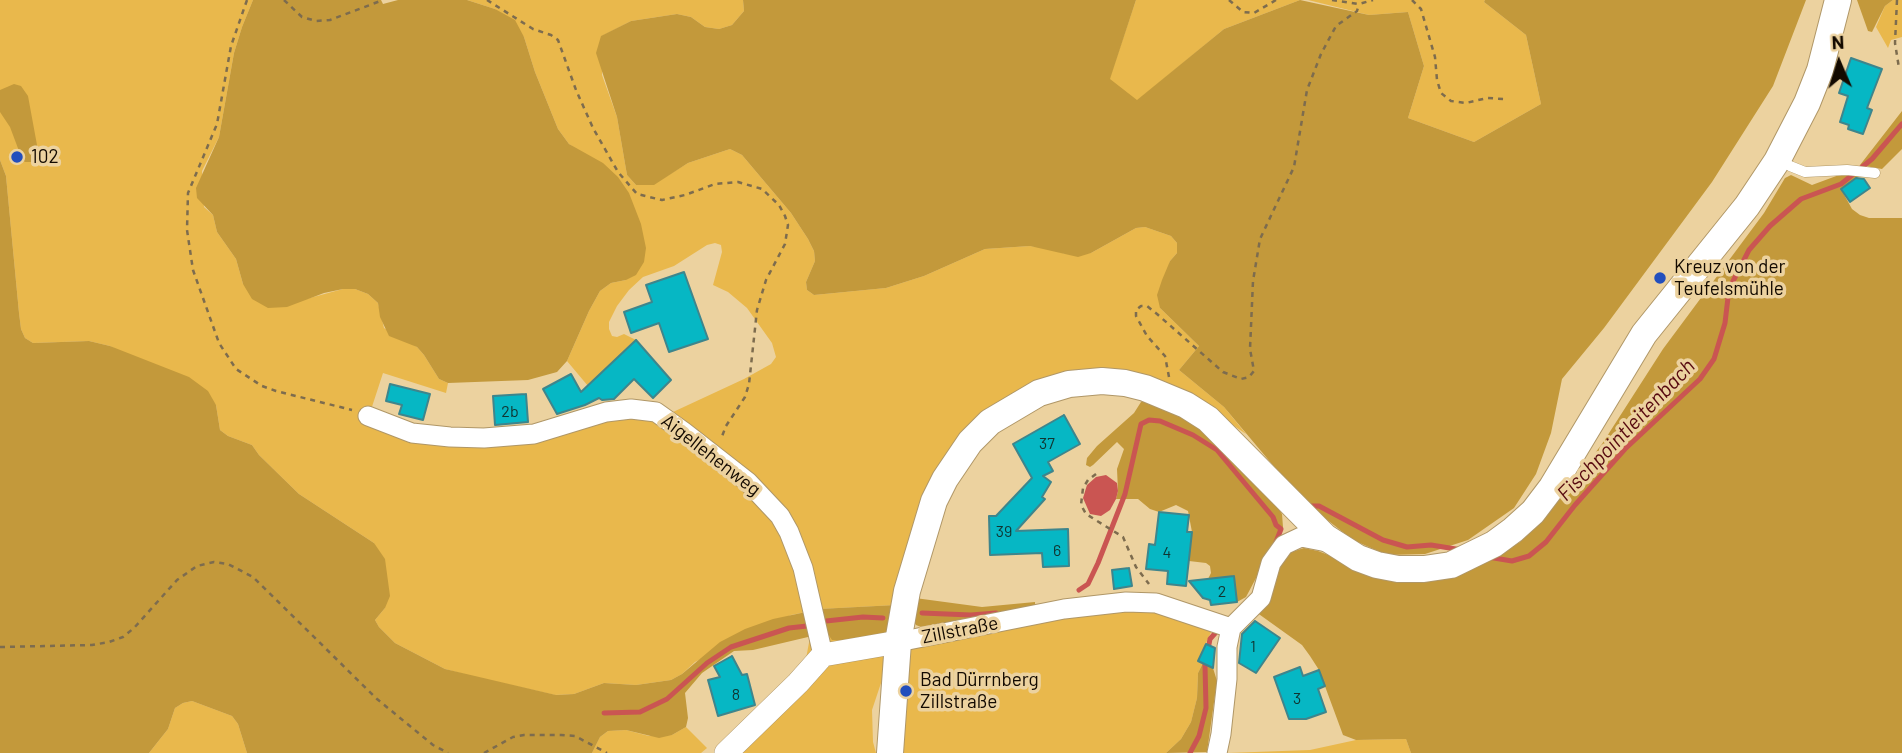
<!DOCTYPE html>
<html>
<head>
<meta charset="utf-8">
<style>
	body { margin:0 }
	#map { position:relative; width:1902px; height:753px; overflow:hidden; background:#ecd29f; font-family:Barlow,sans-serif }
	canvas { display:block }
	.north { position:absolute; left:1804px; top:28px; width:70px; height:70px; -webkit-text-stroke:5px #ecd29f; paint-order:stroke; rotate:357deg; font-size:19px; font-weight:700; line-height:28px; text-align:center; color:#130a00 }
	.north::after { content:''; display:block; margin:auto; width:24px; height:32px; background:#130a00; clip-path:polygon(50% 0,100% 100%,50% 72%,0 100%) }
</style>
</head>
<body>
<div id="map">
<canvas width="1902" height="753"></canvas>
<div class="north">N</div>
</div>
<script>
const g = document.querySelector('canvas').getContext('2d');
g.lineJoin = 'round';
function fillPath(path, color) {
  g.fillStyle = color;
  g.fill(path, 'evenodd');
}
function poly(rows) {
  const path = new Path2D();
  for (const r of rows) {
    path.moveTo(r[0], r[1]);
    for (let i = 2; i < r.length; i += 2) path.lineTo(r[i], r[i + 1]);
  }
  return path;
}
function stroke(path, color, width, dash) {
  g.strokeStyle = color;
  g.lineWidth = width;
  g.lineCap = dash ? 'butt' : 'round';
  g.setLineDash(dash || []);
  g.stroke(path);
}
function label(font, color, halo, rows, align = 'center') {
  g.font = font + ' Barlow,sans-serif';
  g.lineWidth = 7;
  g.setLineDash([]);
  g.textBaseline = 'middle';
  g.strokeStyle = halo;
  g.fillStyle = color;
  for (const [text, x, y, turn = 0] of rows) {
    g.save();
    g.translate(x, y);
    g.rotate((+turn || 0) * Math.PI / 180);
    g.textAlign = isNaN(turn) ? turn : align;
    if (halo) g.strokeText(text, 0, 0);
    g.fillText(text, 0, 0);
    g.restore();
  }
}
fillPath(poly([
	[0,0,253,0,242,27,234,53,219,137,202,171,204,207,213,215,217,232,236,259,243,284,306,299,343,289,355,289,368,294,378,303,384,328,417,347,424,355,439,379,448,383,446,393,383,373,368,419,407,435,585,425,647,415,759,500,788,542,806,612,791,615,695,662,682,674,671,680,636,685,604,683,574,694,555,695,471,676,445,669,395,643,379,627,375,620,385,608,374,543,299,494,259,455,252,445,228,436,220,430,216,405,110,346,89,341,33,343,25,338,21,329,19,313,6,176,0,160],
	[467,0,743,0,744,11,732,25,719,29,705,27,691,17,677,14,631,21,602,36,602,75,617,117,627,175,636,185,654,184,688,163,730,149,742,155,791,213,808,239,814,251,815,261,806,282,807,290,814,295,886,288,924,276,985,249,1030,246,1046,248,1066,254,1091,253,1136,228,1145,227,1171,236,1177,243,1177,253,1170,261,1160,308,1199,346,1179,370,1224,407,1246,434,1196,400,1156,381,998,403,896,605,819,609,797,537,667,411,673,412,744,379,771,364,776,357,772,343,747,308,728,292,713,285,722,252,721,245,715,243,707,245,674,266,643,277,629,290,617,306,609,322,609,329,612,336,617,337,624,334,636,340,588,386,567,361,589,311,600,291,611,283,626,280,582,153,569,144,558,129,535,72,524,37,495,9],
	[1136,0,1300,0,1224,29,1137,101,1109,80],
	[1308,0,1485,0,1484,2,1526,35,1541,104,1474,142,1408,118,1424,66,1408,12,1369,15],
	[1893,0,1902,0,1902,37,1891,40,1888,48,1876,27,1885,6],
	[1143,605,1213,628,1198,660,1203,663,1198,673,1197,698,1191,722,1181,739,1166,753,901,753,908,697,907,669,910,648,1013,623],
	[888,630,884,674,872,710,873,742,876,753,718,753,805,664,811,632],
	[192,701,232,716,238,724,247,753,149,753,168,729,175,708,183,703],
	[686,727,707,748,701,753,592,753,600,737,608,731,626,730,649,736,672,735],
	[1406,739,1411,753,1227,753,1310,750,1356,740]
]), '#e9b84c');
fillPath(poly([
	[253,0,381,0,383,4,398,0,467,0,495,9,515,20,524,37,535,72,558,129,569,144,603,163,618,177,629,193,641,224,646,248,644,262,636,275,626,280,611,283,600,291,589,311,567,361,557,372,528,380,448,383,439,379,424,355,417,347,389,336,380,317,378,303,368,294,355,289,343,289,324,293,287,307,268,308,252,299,243,284,236,259,217,232,213,215,197,198,196,188,219,137,234,53,242,27],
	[743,0,1136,0,1110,79,1137,100,1224,29,1300,0,1369,15,1408,12,1424,66,1408,118,1474,142,1541,104,1526,35,1484,2,1485,0,1806,0,1773,86,1712,182,1604,328,1562,379,1551,433,1536,474,1514,508,1468,540,1425,554,1387,555,1353,540,1303,501,1224,407,1179,370,1199,346,1160,308,1157,295,1162,280,1170,261,1177,253,1177,243,1171,236,1145,227,1136,228,1091,253,1078,257,1030,246,985,249,924,276,886,288,814,295,807,290,806,282,815,261,814,251,808,239,791,213,742,155,730,149,688,163,654,185,636,185,627,175,617,117,596,53,601,36,631,21,677,14,691,17,705,27,719,29,732,25,744,11],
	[1857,0,1893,0,1885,6,1872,32,1868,31],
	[14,84,21,86,28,96,37,145,36,156,32,162,25,162,22,159,10,127,0,112,0,90],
	[1902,111,1902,149,1882,169,1860,165],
	[0,160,6,176,19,313,21,329,25,338,33,343,89,341,110,346,189,377,208,391,216,405,220,430,228,436,252,445,259,455,299,494,374,543,385,559,390,596,385,608,375,620,379,627,395,643,445,669,556,695,574,694,604,683,636,685,671,680,682,674,720,642,745,629,773,619,806,612,811,632,808,637,753,650,734,651,702,673,685,693,688,718,686,727,672,735,659,738,626,730,608,731,600,737,592,753,247,753,238,724,232,716,192,701,183,703,175,708,168,729,149,753,0,753],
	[1791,175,1812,185,1839,175,1861,175,1841,189,1852,209,1860,215,1869,218,1902,218,1902,753,1411,753,1406,739,1356,740,1343,735,1319,670,1310,656,1302,645,1256,612,1288,553,1304,548,1318,551,1350,563,1449,574,1483,564,1520,542,1551,510,1602,444,1663,349,1764,213,1785,178],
	[1150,399,1197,422,1272,499,1282,514,1283,527,1246,597,1237,602,1234,576,1208,579,1211,573,1210,566,1206,563,1189,561,1192,532,1188,511,1176,505,1159,512,1150,509,1138,499,1116,499,1118,491,1117,469,1124,449,1117,442,1093,465,1090,467,1086,465,1087,458,1097,446,1134,413,1141,402],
	[915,598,982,607,1035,602,1035,610,926,629,916,625,912,619],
	[896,605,888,630,872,642,832,640,822,625,819,609],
	[1203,663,1213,668,1217,681,1207,752,1166,753,1181,739,1191,722,1197,698,1198,673]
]), '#c3993b');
fillPath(poly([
	[1106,475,1117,483,1118,491,1116,499,1110,510,1101,516,1090,514,1083,498,1087,485,1096,477]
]), '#ca5552');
stroke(poly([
	[1311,506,1319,506,1383,540,1407,547,1431,545,1462,550],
	[1488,557,1512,561,1529,556,1546,542,1575,505,1625,449,1700,379,1714,359,1725,323,1729,289,1749,250,1770,226,1801,199,1841,184,1872,159,1902,124],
	[1079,590,1088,584,1098,563,1125,494,1141,424,1149,420,1160,421,1193,435,1217,450,1273,517,1276,525,1281,529,1276,542],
	[922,613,971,615,996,613],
	[826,621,863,617,883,618],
	[604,713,640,712,667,699,707,663,731,647,789,628,807,626],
	[1190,753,1199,736,1206,708,1205,665,1210,639,1218,630]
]), '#ca5552', 5);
const building = poly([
	[1851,58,1882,69,1867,108,1872,110,1863,134,1848,129,1849,125,1840,122,1848,96,1839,93,1851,58],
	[1856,178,1864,179,1870,188,1850,202,1841,189,1856,178],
	[684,272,708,339,669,352,659,323,631,333,624,312,652,302,646,285,684,272],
	[636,340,671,380,653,398,634,379,614,399,602,400,599,398,585,405,557,414,543,389,571,374,581,392,636,340],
	[390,384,430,394,423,420,399,414,402,405,386,401,390,384],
	[526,394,528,422,495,425,493,396,526,394],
	[1064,415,1080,444,1048,462,1053,471,1043,476,1051,482,1042,497,1045,499,1016,531,1068,529,1069,566,1043,567,1042,553,990,555,989,516,996,516,1032,478,1013,444,1064,415],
	[1159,512,1189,515,1187,532,1192,532,1186,586,1167,584,1168,571,1146,569,1149,544,1155,545,1159,512],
	[1129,568,1132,586,1114,589,1112,570,1129,568],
	[1234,576,1237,602,1211,605,1210,600,1203,598,1189,581,1234,576],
	[1255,621,1280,638,1256,673,1239,663,1242,634,1255,621],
	[1206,644,1215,648,1213,668,1198,661,1206,644],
	[732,656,742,675,747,674,755,705,718,716,708,680,720,677,714,666,732,656],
	[1300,667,1303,676,1319,670,1325,686,1318,689,1326,712,1306,719,1289,719,1274,677,1300,667]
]);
fillPath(building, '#06b7c4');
stroke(building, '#3e858c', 2);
const service = poly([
	[1779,158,1790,166,1805,172,1847,170,1875,173]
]);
const minor = poly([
	[368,416,412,433,450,437,484,438,534,434,606,412,631,409,656,412,684,432,748,482,780,516,789,532,803,568,823,655],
	[898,642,1064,609,1126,602,1156,603,1231,628],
	[1217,753,1221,734,1227,679,1227,647,1231,628,1261,598,1271,563,1284,545,1301,537,1332,543]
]);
const tertiary = poly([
	[726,753,798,683,823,655,898,642]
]);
const secondary = poly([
	[890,753,898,642,907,591,934,501,945,479,970,442,990,422,1039,393,1069,384,1102,381,1125,383,1145,388,1186,405,1208,419,1325,537,1358,558,1377,565,1398,569,1424,569,1451,565,1494,544,1513,530,1533,512,1552,487,1644,334,1747,206,1777,161,1807,103,1820,70,1838,0]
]);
stroke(service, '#b09767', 11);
stroke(minor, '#b09767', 21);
stroke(tertiary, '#b09767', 24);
stroke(secondary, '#b09767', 28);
stroke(poly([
	[247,0,231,46,217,124,188,193,187,230,193,270,219,343,236,369,262,386,276,391,352,410],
	[284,0,302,17,316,21,330,20,383,0],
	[487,0,533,29,551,35,558,40,576,90,593,128,618,172,637,194,662,200,685,195,715,184,738,182,762,189,779,205,785,216,788,225,785,244,766,280,757,310,749,384,745,397,726,426,721,439],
	[1229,0,1243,12,1254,13,1276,0],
	[1332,0,1359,4,1373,0],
	[1412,0,1421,9,1435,57,1437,80,1441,93,1451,101,1466,103,1487,98,1504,99],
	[1897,0,1895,43,1899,68],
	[1169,377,1165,356,1147,336,1136,316,1136,310,1141,306,1147,306,1157,314,1223,372,1241,379,1249,377,1254,371,1250,349,1253,281,1260,239,1294,167,1307,90,1321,54,1336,26,1357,11,1359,4],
	[1096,474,1088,480,1083,488,1081,505,1086,514,1123,537,1136,567,1149,584],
	[0,647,92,645,109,642,123,637,134,628,177,580,197,566,214,562,228,564,253,577,377,699,433,745,448,753],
	[484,753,513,737,524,735,561,735,575,736,607,753]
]), '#7d6c4e', 2.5, [5, 5]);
stroke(service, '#fff', 10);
stroke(minor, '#fff', 19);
stroke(tertiary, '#fff', 23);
stroke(secondary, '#fff', 26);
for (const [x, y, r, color] of [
	[17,157,7,"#234fbd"],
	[1660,278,7,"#234fbd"],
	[906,691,7,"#234fbd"]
]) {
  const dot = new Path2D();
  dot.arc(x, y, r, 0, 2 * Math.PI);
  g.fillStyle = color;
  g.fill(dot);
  stroke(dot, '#ecd29f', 2.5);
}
label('16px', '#103531', null, [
	["2b",510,412],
	["37",1047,444],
	["39",1004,532],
	["6",1057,551],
	["4",1167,553],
	["2",1222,592],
	["1",1253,647],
	["8",736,695],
	["3",1297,699]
]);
label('19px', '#130a00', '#ecd29f', [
	["102",31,157],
	["Kreuz von der",1674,267],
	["Teufelsmühle",1674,289],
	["Bad Dürrnberg",920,680],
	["Zillstraße",920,702]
], 'left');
label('19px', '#130a00', '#ecd29f', [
	["Aigellehenweg",711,455,38],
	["Zillstraße",960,630,-11]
]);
label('italic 21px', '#57090f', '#ecd29f', [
	["Fischpointleitenbach",1626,430,-46]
]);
</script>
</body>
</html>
